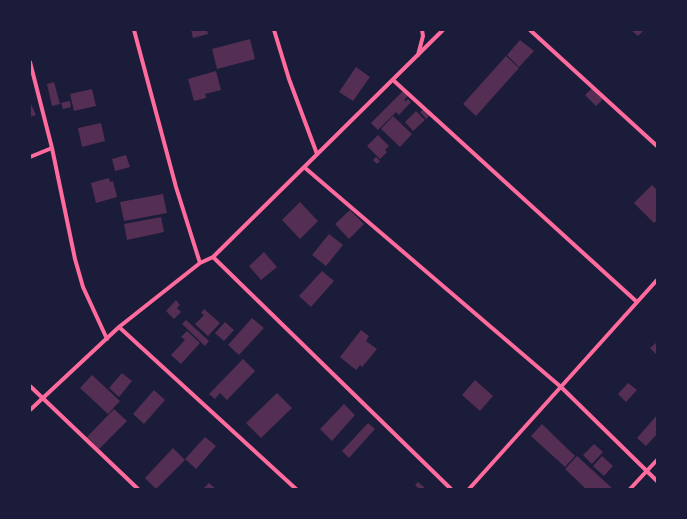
<!DOCTYPE html>
<html>
<head>
<meta charset="utf-8">
<style>
	body { margin:0 }
	#map { position:relative; width:687px; height:519px; overflow:hidden; background:#1b1b3a; font-family:"Noto Sans",sans-serif }
	canvas { display:block }
	.frame { position:absolute; inset:0; border:31px solid #1b1b3a; pointer-events:none }
</style>
</head>
<body>
<div id="map">
<canvas width="687" height="519"></canvas>
<div class="frame"></div>
</div>
<script>
const g = document.querySelector('canvas').getContext('2d');
g.lineJoin = 'round';
function fillPath(path, color) {
  g.fillStyle = color;
  g.fill(path, 'evenodd');
}
function poly(rows) {
  const path = new Path2D();
  for (const r of rows) {
    path.moveTo(r[0], r[1]);
    for (let i = 2; i < r.length; i += 2) path.lineTo(r[i], r[i + 1]);
  }
  return path;
}
function stroke(path, color, width, dash) {
  g.strokeStyle = color;
  g.lineWidth = width;
  g.lineCap = dash ? 'butt' : 'round';
  g.setLineDash(dash || []);
  g.stroke(path);
}
fillPath(poly([
	[191,30,207,30,208,34,193,38],
	[631,30,644,30,638,36],
	[250,39,255,59,217,69,212,49],
	[520,40,534,51,519,67,507,55],
	[506,56,519,68,476,116,463,104],
	[356,67,370,77,353,101,339,92],
	[216,71,221,90,205,94,206,98,194,101,188,79],
	[54,82,60,104,52,106,47,84],
	[592,88,603,99,596,106,585,95],
	[92,89,96,106,74,111,70,94],
	[403,91,408,96,404,100,406,101,408,99,411,102,399,115,396,112,378,130,371,123],
	[70,101,71,107,63,109,61,103],
	[30,102,36,115,30,117],
	[424,109,430,115,426,119,420,112],
	[416,111,425,120,413,131,405,122],
	[393,116,412,134,400,147,381,129],
	[101,123,105,141,82,147,78,128],
	[378,135,389,146,385,150,387,152,380,159,367,146],
	[126,155,130,167,115,171,112,159],
	[376,157,380,161,377,164,373,160],
	[109,178,110,182,113,181,117,197,96,203,91,183],
	[652,185,657,190,657,220,654,223,634,203],
	[163,194,167,213,124,221,120,202],
	[300,202,318,221,300,239,282,220],
	[350,210,364,224,349,239,335,224],
	[161,217,164,232,127,240,124,224],
	[329,234,343,245,326,266,312,255],
	[264,252,277,267,261,280,249,266],
	[322,271,334,281,311,307,299,296],
	[176,300,180,305,177,308,181,312,174,319,166,311],
	[204,309,220,323,208,336,195,324,204,315,201,313],
	[252,318,264,328,239,355,228,345],
	[186,320,209,341,205,346,182,324],
	[225,322,234,330,224,341,215,333],
	[361,330,369,336,366,341,377,349,362,367,360,365,356,370,340,357],
	[187,331,200,343,181,364,171,355,185,340,181,337],
	[657,342,657,355,650,348],
	[243,359,255,371,227,400,220,393,215,399,209,394],
	[122,373,132,381,119,397,109,388],
	[92,375,120,401,108,414,80,388],
	[475,380,493,396,480,411,462,395],
	[628,383,637,390,626,402,618,394],
	[154,390,165,400,144,424,133,414],
	[277,393,292,408,261,438,246,423],
	[344,404,355,415,332,441,320,429],
	[114,409,127,421,99,449,87,437],
	[657,415,657,434,646,446,637,438],
	[368,423,375,429,349,458,342,451],
	[542,424,575,456,565,467,531,436],
	[205,437,216,446,196,469,185,459],
	[594,444,603,452,592,464,583,455],
	[173,448,185,460,156,489,145,478],
	[577,456,613,489,586,489,565,469],
	[602,456,613,466,604,476,593,466],
	[418,482,425,488,424,489,419,489,415,485],
	[209,483,216,489,203,489]
]), '#542f53');
stroke(poly([
	[134,30,176,187,200,263],
	[274,30,289,79,317,154],
	[530,30,657,146],
	[418,55,423,36,422,30],
	[30,62,52,148,75,259,83,287,107,339],
	[393,80,637,302],
	[30,157,52,148],
	[304,167,561,387,657,481],
	[213,257,451,489],
	[119,327,296,489],
	[30,386,138,489],
	[30,410,119,327,200,263,213,257,443,30],
	[469,489,657,280],
	[630,489,657,460]
]), '#ff6b9d', 4);
</script>
</body>
</html>
